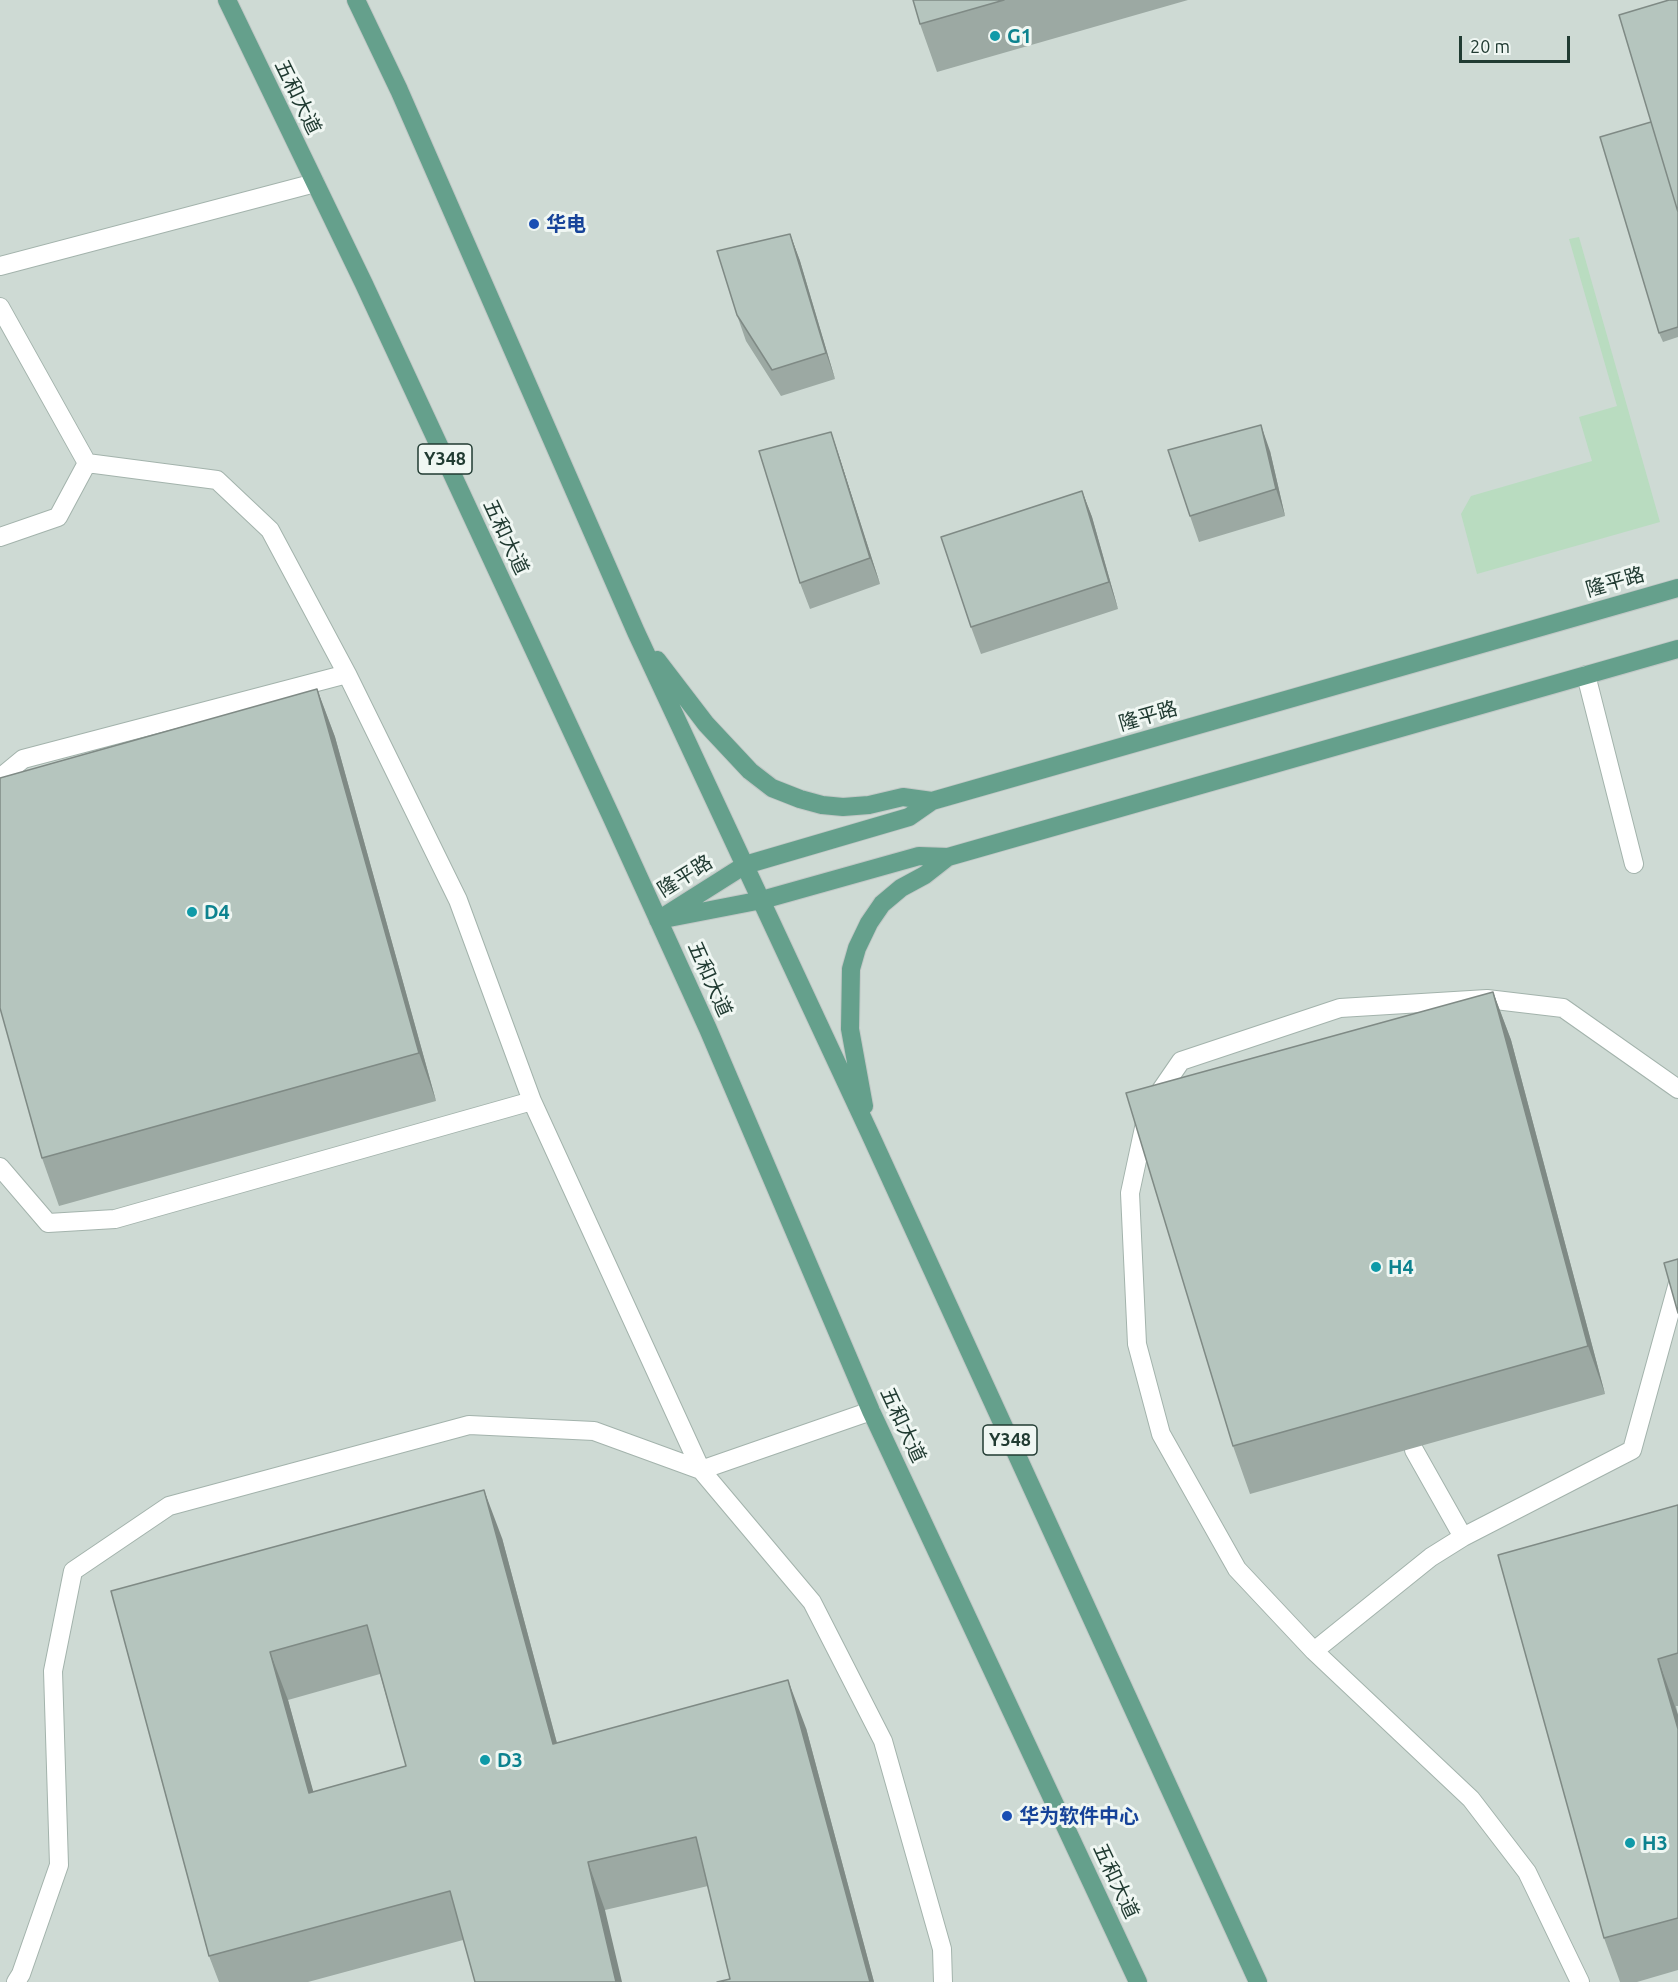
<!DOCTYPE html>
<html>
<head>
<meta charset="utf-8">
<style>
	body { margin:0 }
	#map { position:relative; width:1678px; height:1982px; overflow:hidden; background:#e0ebe5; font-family:Ubuntu,sans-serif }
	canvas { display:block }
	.scale { position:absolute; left:1459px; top:36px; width:111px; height:27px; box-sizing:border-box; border:3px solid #213b32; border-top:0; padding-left:8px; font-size:18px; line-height:21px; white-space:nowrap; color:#213b32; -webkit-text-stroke:4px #f0f7f3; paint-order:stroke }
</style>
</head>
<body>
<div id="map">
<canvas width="1678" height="1982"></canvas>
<div class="scale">20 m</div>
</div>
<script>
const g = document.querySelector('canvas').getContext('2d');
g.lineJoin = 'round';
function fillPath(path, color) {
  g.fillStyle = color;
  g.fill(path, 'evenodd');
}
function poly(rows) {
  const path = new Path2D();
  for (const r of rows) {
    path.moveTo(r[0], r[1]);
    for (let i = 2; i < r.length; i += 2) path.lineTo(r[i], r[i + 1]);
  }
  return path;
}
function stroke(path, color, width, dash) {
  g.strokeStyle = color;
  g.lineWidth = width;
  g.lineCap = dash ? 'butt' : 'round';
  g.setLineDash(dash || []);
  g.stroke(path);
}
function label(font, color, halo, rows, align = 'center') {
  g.font = font + ' Ubuntu,"Noto Sans SC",sans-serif';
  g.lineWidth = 6;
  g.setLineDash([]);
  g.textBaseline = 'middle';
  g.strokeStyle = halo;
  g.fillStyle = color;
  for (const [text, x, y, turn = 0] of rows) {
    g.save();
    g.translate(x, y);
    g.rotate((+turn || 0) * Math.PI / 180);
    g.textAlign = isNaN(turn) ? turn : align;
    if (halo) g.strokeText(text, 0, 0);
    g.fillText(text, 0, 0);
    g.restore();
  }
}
fillPath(poly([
	[0,0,1678,0,1678,1982,0,1982]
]), '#cedad4');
fillPath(poly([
	[1579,237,1660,522,1477,574,1461,514,1471,496,1592,461,1579,417,1617,406,1569,239]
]), '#b9dcc0');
const minor = poly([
	[0,266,315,183],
	[0,307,87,463],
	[87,463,217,480,270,530,347,674],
	[0,537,58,517,87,463],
	[1586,675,1634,864],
	[0,778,23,759,347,674,458,900,532,1101,115,1219,48,1223,0,1167],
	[532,1101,701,1470,871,1411],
	[1414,1450,1463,1537,1431,1557,1314,1651,1471,1799,1527,1872,1580,1982],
	[1463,1537,1632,1450,1678,1283],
	[1314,1651,1237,1569,1161,1434,1137,1344,1130,1193,1148,1109,1181,1061,1340,1008,1487,999,1563,1008,1678,1089],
	[16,1982,21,1974,59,1865,53,1671,73,1571,169,1506,469,1425,594,1431,701,1470,812,1602,883,1741,942,1949,943,1982]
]);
const major = poly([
	[227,0,364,284,611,816,708,1029,871,1411,1138,1982],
	[356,0,399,90,636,632,870,1134,1258,1982],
	[657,660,706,724,750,771,772,788,800,799,822,805,843,807,869,805,903,797,932,801],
	[669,918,762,900,919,856,948,857,1678,649],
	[658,920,745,865,909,817,932,801,1678,588],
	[864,1106,850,1029,851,969,857,948,869,923,882,904,901,888,925,875,948,857]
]);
stroke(minor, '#a3b3ac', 20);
stroke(major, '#c1c8c6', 20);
stroke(minor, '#fff', 18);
stroke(major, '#65a08c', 18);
fillPath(poly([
	[913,0,1188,0,937,72,920,24],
	[1678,0,1678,337,1663,342,1659,333,1651,122],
	[790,234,800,261,835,379,781,396,746,341,737,315],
	[831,432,840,459,880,584,810,609,800,583],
	[1270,451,1285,516,1199,542,1190,516],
	[1082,491,1092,517,1118,609,981,654,971,627],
	[317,689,335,737,436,1101,59,1206,42,1158],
	[1493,992,1511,1040,1605,1394,1250,1494,1233,1446],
	[1678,1505,1678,1706,1676,1706,1678,1715,1678,1970,1637,1982,1620,1982,1604,1938],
	[502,1538,557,1743,806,1728,874,1982,717,1982,730,1979,708,1886,605,1910,463,1940,308,1982,219,1982,209,1956,111,1591],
	[380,1674,406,1766,313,1792,288,1700]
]), '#9ca9a3');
fillPath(poly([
	[790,234,800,261,835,379,826,353],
	[1261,425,1270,451,1285,516,1276,489],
	[831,432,840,459,880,584,870,558],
	[1082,491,1092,517,1118,609,1109,582],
	[317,689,335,737,436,1101,419,1053],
	[1493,992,1511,1040,1605,1394,1588,1346],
	[484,1490,502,1538,570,1792,553,1744],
	[270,1652,288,1700,327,1841,309,1793],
	[1658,1659,1678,1715,1678,1729],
	[788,1680,806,1728,874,1982,870,1982],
	[588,1862,605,1910,622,1982,616,1982]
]), '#7f8a85');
const building = poly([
	[913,0,1004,0,920,24,913,0],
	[1669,0,1678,0,1678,212,1619,15,1669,0],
	[1651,122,1678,212,1678,327,1659,333,1600,137,1651,122],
	[790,234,826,353,772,370,737,315,717,251,790,234],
	[1261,425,1276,489,1190,516,1168,450,1261,425],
	[831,432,870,558,800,583,759,451,831,432],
	[1082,491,1109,582,971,627,941,537,1082,491],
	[317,689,419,1053,42,1158,0,1008,0,778,317,689],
	[1493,992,1588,1346,1233,1446,1126,1093,1493,992],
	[1678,1259,1678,1313,1664,1263,1678,1259],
	[484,1490,553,1744,788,1680,870,1982,717,1982,730,1979,696,1837,588,1862,616,1982,475,1982,450,1891,209,1956,111,1591,484,1490],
	[367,1625,406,1766,309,1793,270,1652,367,1625],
	[1678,1505,1678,1653,1658,1659,1678,1729,1678,1918,1604,1938,1498,1555,1678,1505]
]);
fillPath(building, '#b5c5be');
stroke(building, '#7f8a85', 1.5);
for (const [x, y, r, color] of [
	[995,36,6,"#0f9aa8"],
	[534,224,6,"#1a4fb4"],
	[192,912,6,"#0f9aa8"],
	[1376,1267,6,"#0f9aa8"],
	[485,1760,6,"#0f9aa8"],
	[1007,1816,6,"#1a4fb4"],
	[1630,1843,6,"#0f9aa8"]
]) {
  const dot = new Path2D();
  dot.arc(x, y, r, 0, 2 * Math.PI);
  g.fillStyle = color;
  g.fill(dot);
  stroke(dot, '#f0f7f3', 2);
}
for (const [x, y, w] of [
	[445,459,54],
	[1010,1440,54]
]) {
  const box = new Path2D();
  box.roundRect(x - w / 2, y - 15, w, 30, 4.5);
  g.fillStyle = '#f0f7f3';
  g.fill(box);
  stroke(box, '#213b32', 1.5);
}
label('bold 18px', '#213b32', null, [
	["Y348",445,459],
	["Y348",1010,1440]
]);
label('bold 20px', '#0d838f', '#f0f7f3', [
	["G1",1007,36],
	["D4",204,912],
	["H4",1388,1267],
	["D3",497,1760],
	["H3",1642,1843]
], 'left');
label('20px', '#213b32', '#f0f7f3', [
	["五和大道",298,97,64],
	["五和大道",506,537,65],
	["隆平路",1615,582,-16],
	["隆平路",1148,716,-16],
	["隆平路",685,876,-32],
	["五和大道",710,979,66],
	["五和大道",903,1425,65],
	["五和大道",1116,1881,65]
]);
label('bold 20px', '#164399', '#f0f7f3', [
	["华电",546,224],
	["华为软件中心",1019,1816]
], 'left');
</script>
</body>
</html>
